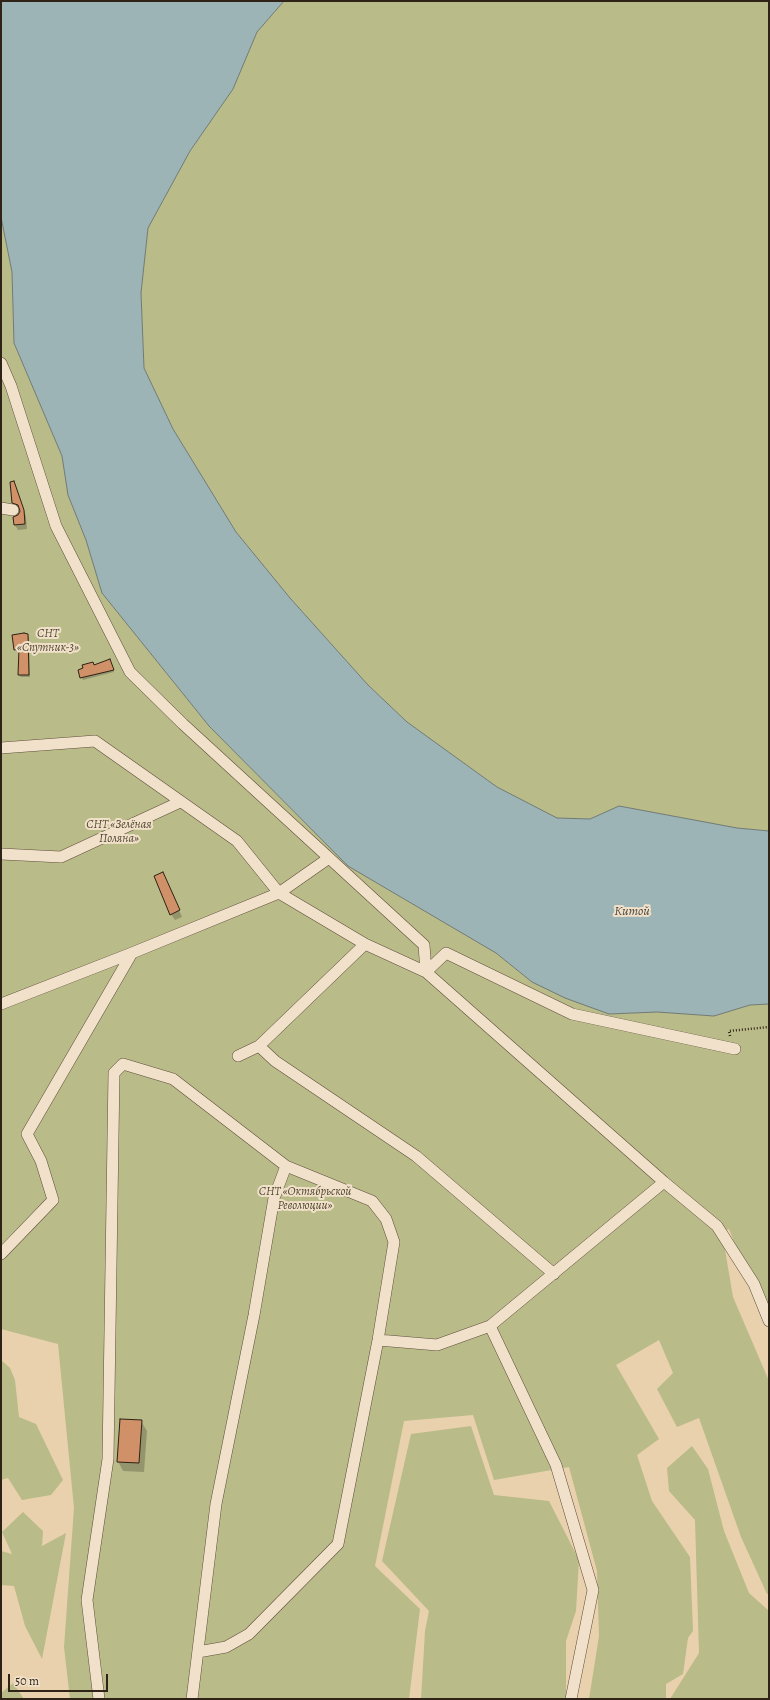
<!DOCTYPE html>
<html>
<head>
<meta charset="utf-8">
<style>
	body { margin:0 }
	#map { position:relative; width:770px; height:1700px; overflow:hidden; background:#e9d1ad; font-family:Alegreya,serif }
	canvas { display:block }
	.frame { position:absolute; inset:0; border:2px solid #2f2216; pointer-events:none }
	.scale { position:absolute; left:8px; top:1674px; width:100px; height:18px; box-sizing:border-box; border:2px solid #2f2216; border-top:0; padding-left:5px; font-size:12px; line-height:14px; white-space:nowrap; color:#2f2216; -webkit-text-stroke:3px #f1e1ca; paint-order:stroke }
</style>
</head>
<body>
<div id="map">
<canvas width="770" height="1700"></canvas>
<div class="frame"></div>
<div class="scale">50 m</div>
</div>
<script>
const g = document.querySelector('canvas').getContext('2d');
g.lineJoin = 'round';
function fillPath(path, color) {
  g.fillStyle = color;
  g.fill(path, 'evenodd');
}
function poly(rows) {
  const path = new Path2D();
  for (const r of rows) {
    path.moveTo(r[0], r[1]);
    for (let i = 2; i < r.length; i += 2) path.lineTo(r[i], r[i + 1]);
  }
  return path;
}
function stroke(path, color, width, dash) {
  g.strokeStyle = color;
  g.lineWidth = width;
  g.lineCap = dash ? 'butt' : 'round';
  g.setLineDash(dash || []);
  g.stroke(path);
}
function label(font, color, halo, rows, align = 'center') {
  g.font = font + ' Alegreya,serif';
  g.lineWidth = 4;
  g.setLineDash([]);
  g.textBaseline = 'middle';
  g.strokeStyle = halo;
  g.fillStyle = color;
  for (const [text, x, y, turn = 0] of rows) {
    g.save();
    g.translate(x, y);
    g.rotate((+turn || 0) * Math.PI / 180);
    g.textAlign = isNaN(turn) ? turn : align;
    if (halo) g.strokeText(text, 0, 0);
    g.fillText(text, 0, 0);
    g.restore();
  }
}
fillPath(poly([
	[284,1,769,1,769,831,737,828,619,806,590,819,557,818,497,787,407,722,368,685,290,598,236,532,173,429,144,368,141,293,148,228,190,151,233,89,257,32],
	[1,217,12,272,14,343,62,456,68,495,86,540,102,593,209,726,348,866,496,953,532,982,609,1014,657,1012,714,1016,750,1005,769,1004,769,1330,729,1229,722,1232,733,1297,769,1381,769,1593,767,1594,741,1537,699,1418,677,1427,657,1389,673,1373,659,1340,616,1365,659,1439,637,1455,652,1501,690,1557,693,1631,688,1638,683,1674,666,1684,666,1699,589,1699,599,1636,597,1571,569,1467,494,1480,473,1415,404,1421,375,1566,420,1609,409,1699,70,1699,64,1647,74,1508,58,1344,1,1329],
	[1,1360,10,1368,15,1380,19,1417,36,1424,63,1480,51,1495,22,1500,8,1478,1,1480],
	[471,1426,494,1495,549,1501,579,1560,576,1611,566,1641,566,1699,421,1699,425,1631,429,1611,382,1561,411,1434],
	[692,1446,708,1469,724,1531,749,1593,769,1611,769,1699,670,1699,699,1653,695,1520,669,1491,667,1468],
	[23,1512,43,1531,42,1546,66,1533,42,1659,25,1626,14,1586,1,1585,1,1551,12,1554,2,1532],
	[13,1683,24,1699,1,1699,1,1693]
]), '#b9bb88');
const water = poly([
	[1,1,284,1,257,32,233,89,190,151,148,228,141,293,144,368,173,429,236,532,290,598,368,685,407,722,497,787,557,818,590,819,619,806,737,828,769,831,769,1004,750,1005,714,1016,657,1012,609,1014,565,998,532,982,496,953,348,866,209,726,102,593,86,540,68,495,62,456,14,343,12,272,1,217,1,1]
]);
fillPath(water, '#9cb4b5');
stroke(water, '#707a75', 1);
fillPath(poly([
	[13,482,26,516,27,529,18,530,15,525,21,511,16,508,13,502],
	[28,635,29,638,30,677,21,677,19,675,20,652,17,652,15,649],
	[111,663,114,672,83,680,81,677,94,666],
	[163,873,182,917,175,920,171,914],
	[141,1421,147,1431,144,1472,123,1471,118,1461]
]), '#0003');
const building = poly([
	[14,481,24,510,25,524,14,525,13,517,18,515,20,511,18,505,12,503,10,482,14,481],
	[24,633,28,634,29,675,18,675,19,649,14,650,12,635,24,633],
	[110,659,114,670,80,678,78,670,83,668,82,665,93,662,94,665,110,659],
	[163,872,180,910,170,915,154,876,163,872],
	[120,1419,142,1420,139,1463,117,1462,120,1419]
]);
fillPath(building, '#d09068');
stroke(building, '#2f2216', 1);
const minor = poly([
	[1,363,11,386,56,526,130,672,183,724,424,945,426,972],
	[1,508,13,510],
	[1,748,95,741,237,841,279,893,365,944,426,972,664,1182,717,1226,754,1284,769,1321],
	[1,854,61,857,180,802],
	[426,972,446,953,572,1014,735,1049],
	[1,1004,132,953,279,893,329,858],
	[259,1046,275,1061,416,1156,554,1274],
	[238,1056,259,1046,365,944],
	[1,1254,53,1200,41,1161,27,1134,132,953],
	[490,1326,556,1465,593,1590,571,1699],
	[378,1340,437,1345,490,1326,664,1182],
	[99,1699,87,1600,108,1459,114,1073,123,1064,173,1079,286,1166,372,1201,386,1219,394,1242,378,1340,338,1544,249,1634,226,1647,198,1652],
	[192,1699,216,1504,254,1315,274,1198,286,1166]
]);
stroke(minor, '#5e4e3c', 12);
stroke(poly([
	[730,1036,729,1031,769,1027]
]), '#2f2216', 2.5, [1, 2]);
stroke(minor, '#f1e1ca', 11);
label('italic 12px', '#524832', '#f1e1ca', [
	["СНТ",48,634],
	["«Спутник-3»",48,648],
	["СНТ «Зелёная",119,825],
	["Поляна»",119,839],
	["СНТ «Октябрьской",305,1192],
	["Революции»",305,1206]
]);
label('italic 13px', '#4a463e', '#f1e1ca', [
	["Китой",632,912]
]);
</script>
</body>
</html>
